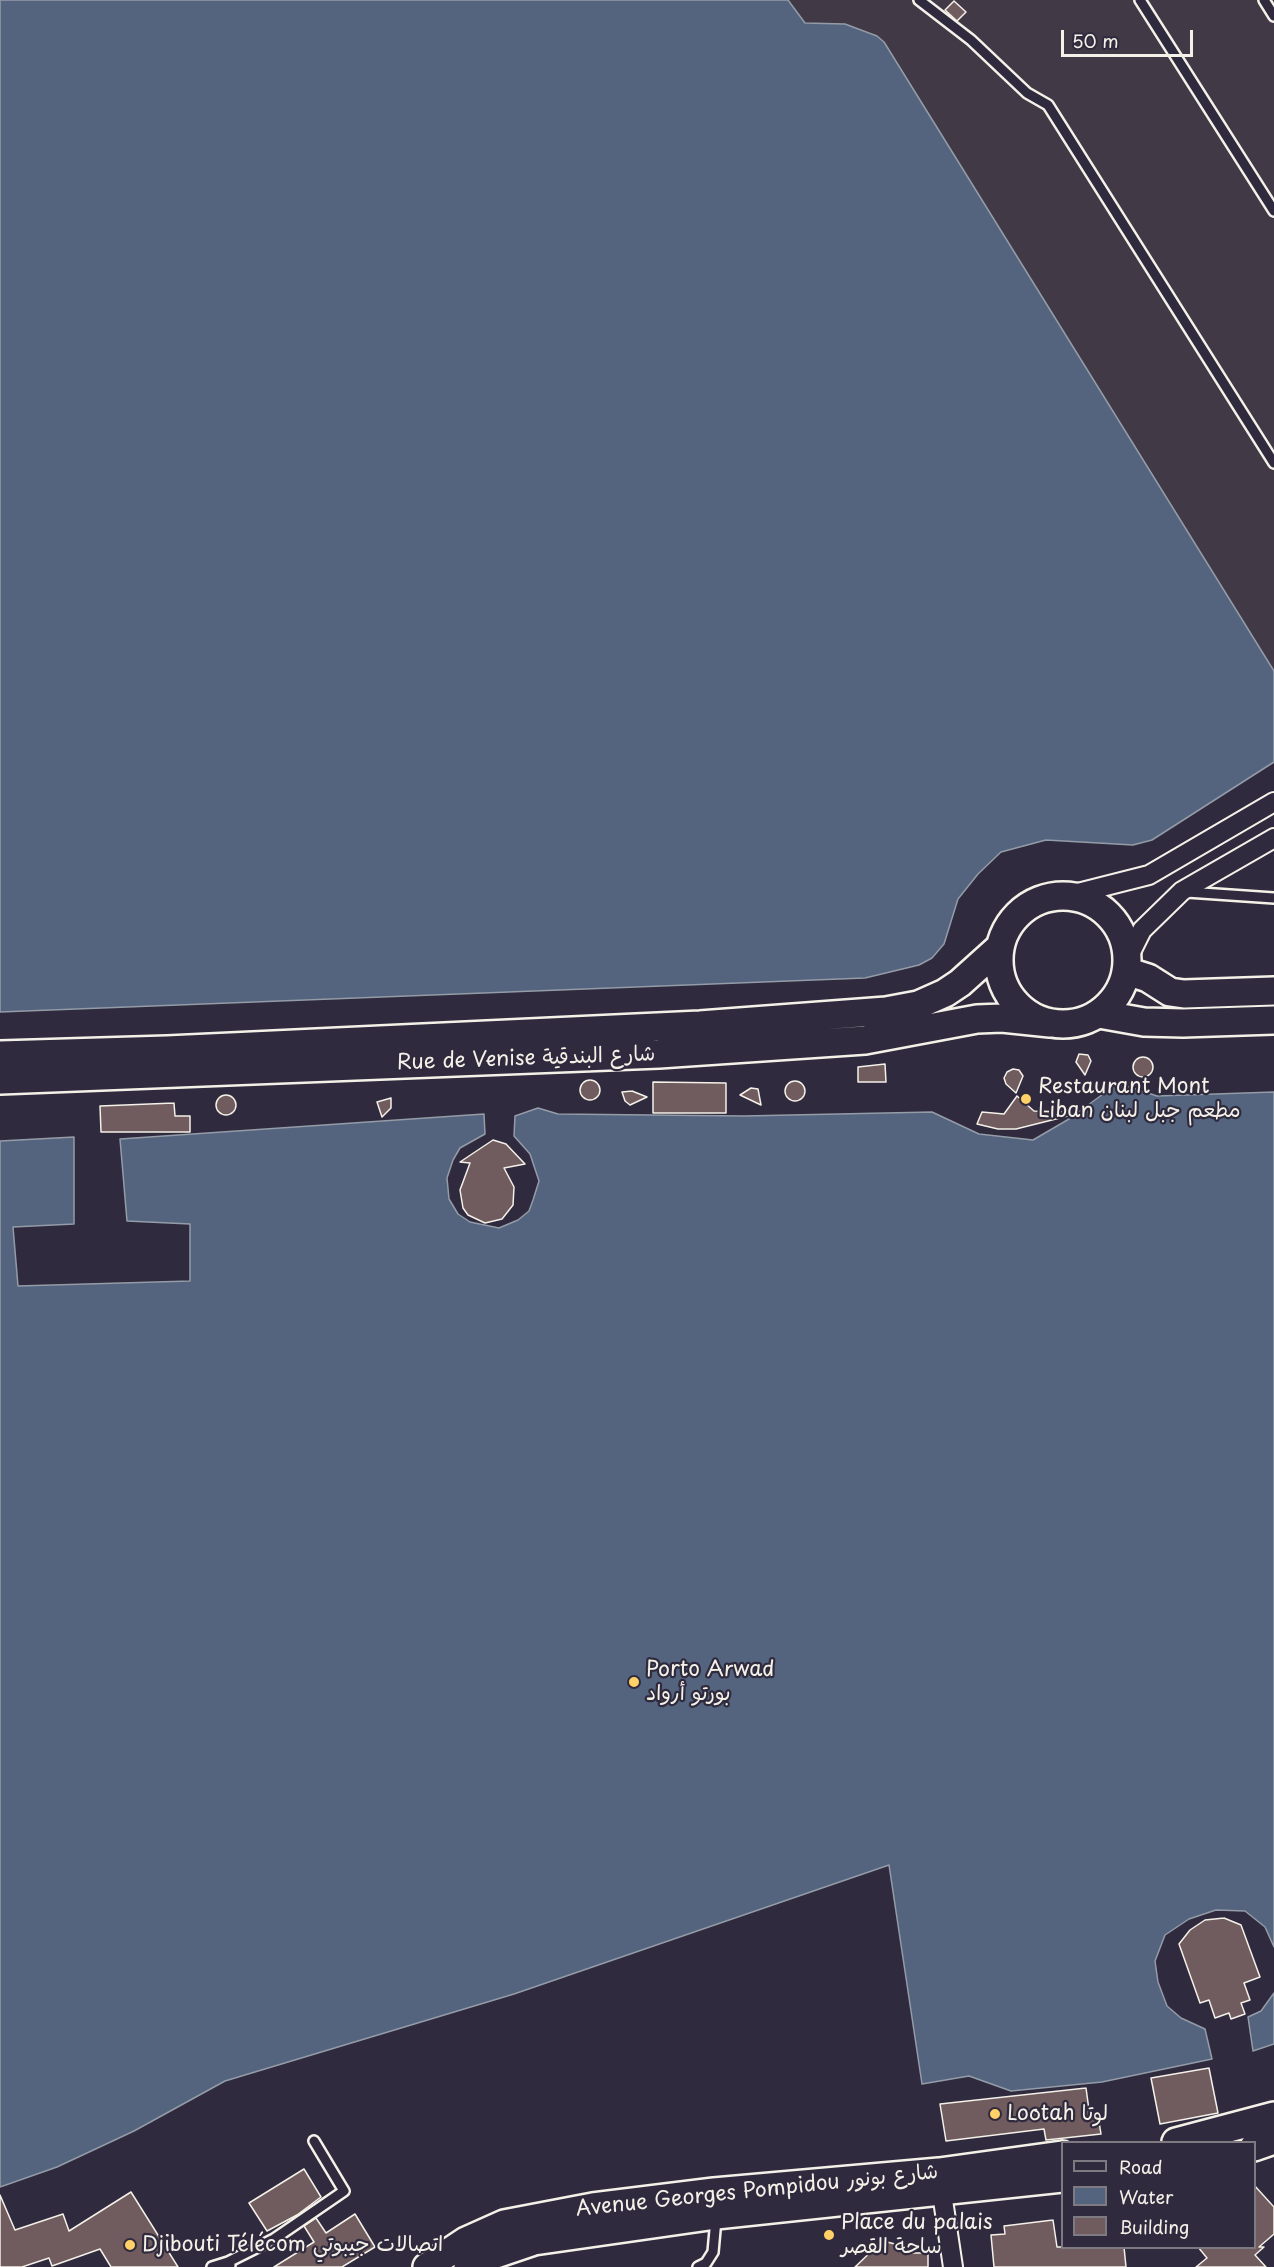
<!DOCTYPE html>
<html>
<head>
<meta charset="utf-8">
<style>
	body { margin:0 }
	#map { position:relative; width:1274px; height:2267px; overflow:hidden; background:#2f2a3d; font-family:"Playpen Sans",sans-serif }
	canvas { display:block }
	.legend { position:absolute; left:1061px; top:2141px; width:195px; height:108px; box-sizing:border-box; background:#2f2a3d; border:2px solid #7e7a81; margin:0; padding:8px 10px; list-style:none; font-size:18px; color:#f4f1e8 }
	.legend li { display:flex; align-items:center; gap:12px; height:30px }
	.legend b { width:30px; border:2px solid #7e7a81 }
	.scale { position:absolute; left:1061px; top:30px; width:132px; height:27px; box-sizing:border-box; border:3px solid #f4f1e8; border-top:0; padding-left:8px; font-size:18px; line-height:21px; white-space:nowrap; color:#f4f1e8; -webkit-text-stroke:4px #2f2a3d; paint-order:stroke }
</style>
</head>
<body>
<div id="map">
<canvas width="1274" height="2267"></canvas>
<ul class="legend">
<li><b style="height:8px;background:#2f2a3d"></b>Road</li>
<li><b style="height:16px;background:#54647e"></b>Water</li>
<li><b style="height:16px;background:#705b5e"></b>Building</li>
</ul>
<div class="scale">50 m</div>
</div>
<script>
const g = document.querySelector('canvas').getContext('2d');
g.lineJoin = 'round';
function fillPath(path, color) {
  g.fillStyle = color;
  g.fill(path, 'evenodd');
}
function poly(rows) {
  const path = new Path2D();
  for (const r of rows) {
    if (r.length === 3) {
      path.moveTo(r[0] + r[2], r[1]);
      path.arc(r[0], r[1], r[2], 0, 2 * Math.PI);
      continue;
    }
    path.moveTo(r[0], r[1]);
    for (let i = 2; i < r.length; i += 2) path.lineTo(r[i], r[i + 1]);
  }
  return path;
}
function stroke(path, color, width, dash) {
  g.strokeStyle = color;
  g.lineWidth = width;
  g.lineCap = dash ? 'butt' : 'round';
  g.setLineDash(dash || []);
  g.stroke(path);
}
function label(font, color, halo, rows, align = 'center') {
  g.font = font + ' "Playpen Sans","Playpen Sans Arabic",sans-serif';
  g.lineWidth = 4.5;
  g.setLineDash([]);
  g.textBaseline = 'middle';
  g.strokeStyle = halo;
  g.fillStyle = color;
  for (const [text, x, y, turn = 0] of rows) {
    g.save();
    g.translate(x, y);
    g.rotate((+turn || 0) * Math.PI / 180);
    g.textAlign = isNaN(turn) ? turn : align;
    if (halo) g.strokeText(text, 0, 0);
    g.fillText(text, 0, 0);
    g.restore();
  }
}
fillPath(poly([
	[789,0,1274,0,1274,671,884,42,869,32,845,24,805,23]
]), '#423947');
const water = poly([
	[0,0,788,0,805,23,845,24,877,36,884,42,1274,671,1274,762,1152,840,1133,845,1046,840,1001,852,978,874,958,899,944,944,932,958,919,965,865,978,0,1012,0,0],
	[1118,1083,1157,1096,1274,1092,1274,1947,1265,1927,1245,1911,1216,1910,1189,1919,1165,1935,1155,1961,1158,1982,1167,2006,1181,2018,1205,2029,1212,2059,1102,2082,1011,2091,969,2076,922,2084,889,1865,514,1994,225,2081,134,2131,57,2167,0,2187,0,1141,74,1137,74,1224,13,1227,18,1286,190,1281,190,1224,127,1221,120,1139,484,1114,485,1134,460,1148,453,1160,447,1178,449,1199,458,1214,470,1222,499,1228,518,1220,529,1211,533,1200,539,1181,530,1154,514,1136,515,1116,538,1108,558,1114,744,1116,932,1112,979,1134,1033,1140,1069,1119,1118,1083],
	[1274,1993,1274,2044,1253,2051,1248,2017,1261,2011,1274,1993]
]);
fillPath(water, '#54647e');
stroke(water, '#949ca8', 1.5);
const building = poly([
	[954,1,966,12,957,21,945,10,954,1],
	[1079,1054,1088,1055,1091,1061,1085,1075,1076,1062,1079,1054],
	[1143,1067,10],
	[885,1064,886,1082,858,1082,858,1067,885,1064],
	[1013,1069,1019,1070,1023,1076,1016,1093,1006,1084,1004,1078,1007,1072,1013,1069],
	[590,1090,10],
	[795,1091,10],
	[653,1082,726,1083,726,1113,653,1113,653,1082],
	[751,1088,758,1089,761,1105,740,1095,751,1088],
	[632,1091,647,1097,630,1105,625,1101,622,1092,632,1091],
	[226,1105,10],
	[1017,1096,1034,1111,1067,1112,1068,1116,1016,1129,998,1129,977,1124,982,1112,1004,1114,1017,1096],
	[391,1098,391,1108,382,1117,377,1102,391,1098],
	[174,1103,175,1116,190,1116,190,1132,101,1132,100,1106,174,1103],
	[493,1140,506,1144,525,1164,504,1168,514,1187,513,1205,502,1219,485,1223,468,1215,463,1208,460,1190,470,1163,460,1162,493,1140],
	[1224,1918,1241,1925,1260,1977,1244,1983,1250,2000,1241,2003,1245,2014,1231,2019,1229,2013,1215,2018,1209,2000,1200,2003,1179,1944,1190,1930,1205,1920,1224,1918],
	[1209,2068,1218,2113,1160,2124,1151,2078,1209,2068],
	[1086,2088,1090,2117,1098,2116,1101,2134,1046,2140,1044,2129,946,2141,940,2104,1086,2088],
	[304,2169,321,2197,297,2215,267,2231,249,2203,304,2169],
	[1254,2185,1274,2207,1274,2234,1259,2247,1264,2247,1255,2255,1266,2267,1196,2267,1207,2258,1198,2247,1254,2247,1254,2185],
	[131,2192,178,2267,111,2267,100,2249,52,2266,49,2258,22,2267,0,2267,0,2195,15,2230,63,2214,69,2231,131,2192],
	[355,2214,375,2247,342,2267,274,2267,314,2242,304,2226,316,2218,326,2233,355,2214],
	[1053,2220,1057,2247,1124,2247,1126,2267,994,2267,991,2235,1005,2234,1004,2226,1053,2220],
	[887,2242,895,2244,904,2253,928,2253,928,2267,855,2267,880,2243,887,2242]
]);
fillPath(building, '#705b5e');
stroke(building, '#f4f1e8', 1.5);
const service = poly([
	[919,0,971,40,1027,93,1048,105,1274,463],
	[1140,0,1274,211],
	[1264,0,1274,16],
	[1187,892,1274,898],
	[228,2262,274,2239,344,2191,314,2141],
	[212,2267,228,2262,230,2265],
	[698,2267,706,2263,713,2252,716,2219]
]);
const minor = poly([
	[1066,896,1149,875,1274,802],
	[1127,960,1142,930,1182,891,1274,838],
	[940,2180,953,2267]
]);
const primary = poly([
	[1063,960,64],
	[1126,971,1148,978,1170,992,1184,994,1274,991],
	[1099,1014,1144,1022,1183,1023,1274,1020],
	[0,1055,167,1050,700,1025,886,1011,918,1005,945,993,960,983,1000,947],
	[0,1080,659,1054,865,1040,977,1019,1002,1018,1050,1023],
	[1176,2142,1274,2116],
	[1254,2147,1274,2140],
	[427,2267,466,2241,504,2224,593,2207,714,2192,939,2172,1062,2155],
	[468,2267,478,2260,534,2241,716,2215,1062,2178]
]);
stroke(service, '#f4f1e8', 14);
stroke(minor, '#f4f1e8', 22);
stroke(primary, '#f4f1e8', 32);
stroke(service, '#2f2a3d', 9);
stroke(minor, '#2f2a3d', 18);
stroke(primary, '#2f2a3d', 27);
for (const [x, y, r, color] of [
	[1026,1099,6,"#ffd166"],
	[634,1682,6,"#ffd166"],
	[995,2114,6,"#ffd166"],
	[829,2235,6,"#ffd166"],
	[130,2245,6,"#ffd166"]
]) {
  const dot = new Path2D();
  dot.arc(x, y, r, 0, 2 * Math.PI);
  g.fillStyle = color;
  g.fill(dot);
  stroke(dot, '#2f2a3d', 2);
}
label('21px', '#f4f1e8', '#2f2a3d', [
	["Rue de Venise شارع البندقية",526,1059,-2],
	["Avenue Georges Pompidou شارع بونور",757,2191,-6]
]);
label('21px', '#f4f1e8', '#2f2a3d', [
	["Restaurant Mont",1038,1087],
	["Liban مطعم جبل لبنان",1038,1111],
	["Porto Arwad",646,1670],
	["بورتو أرواد",646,1694],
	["Lootah لوتا",1007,2114],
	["Place du palais",841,2223],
	["ساحة القصر",841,2247],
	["Djibouti Télécom اتصالات جيبوتي",142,2245]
], 'left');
</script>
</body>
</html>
